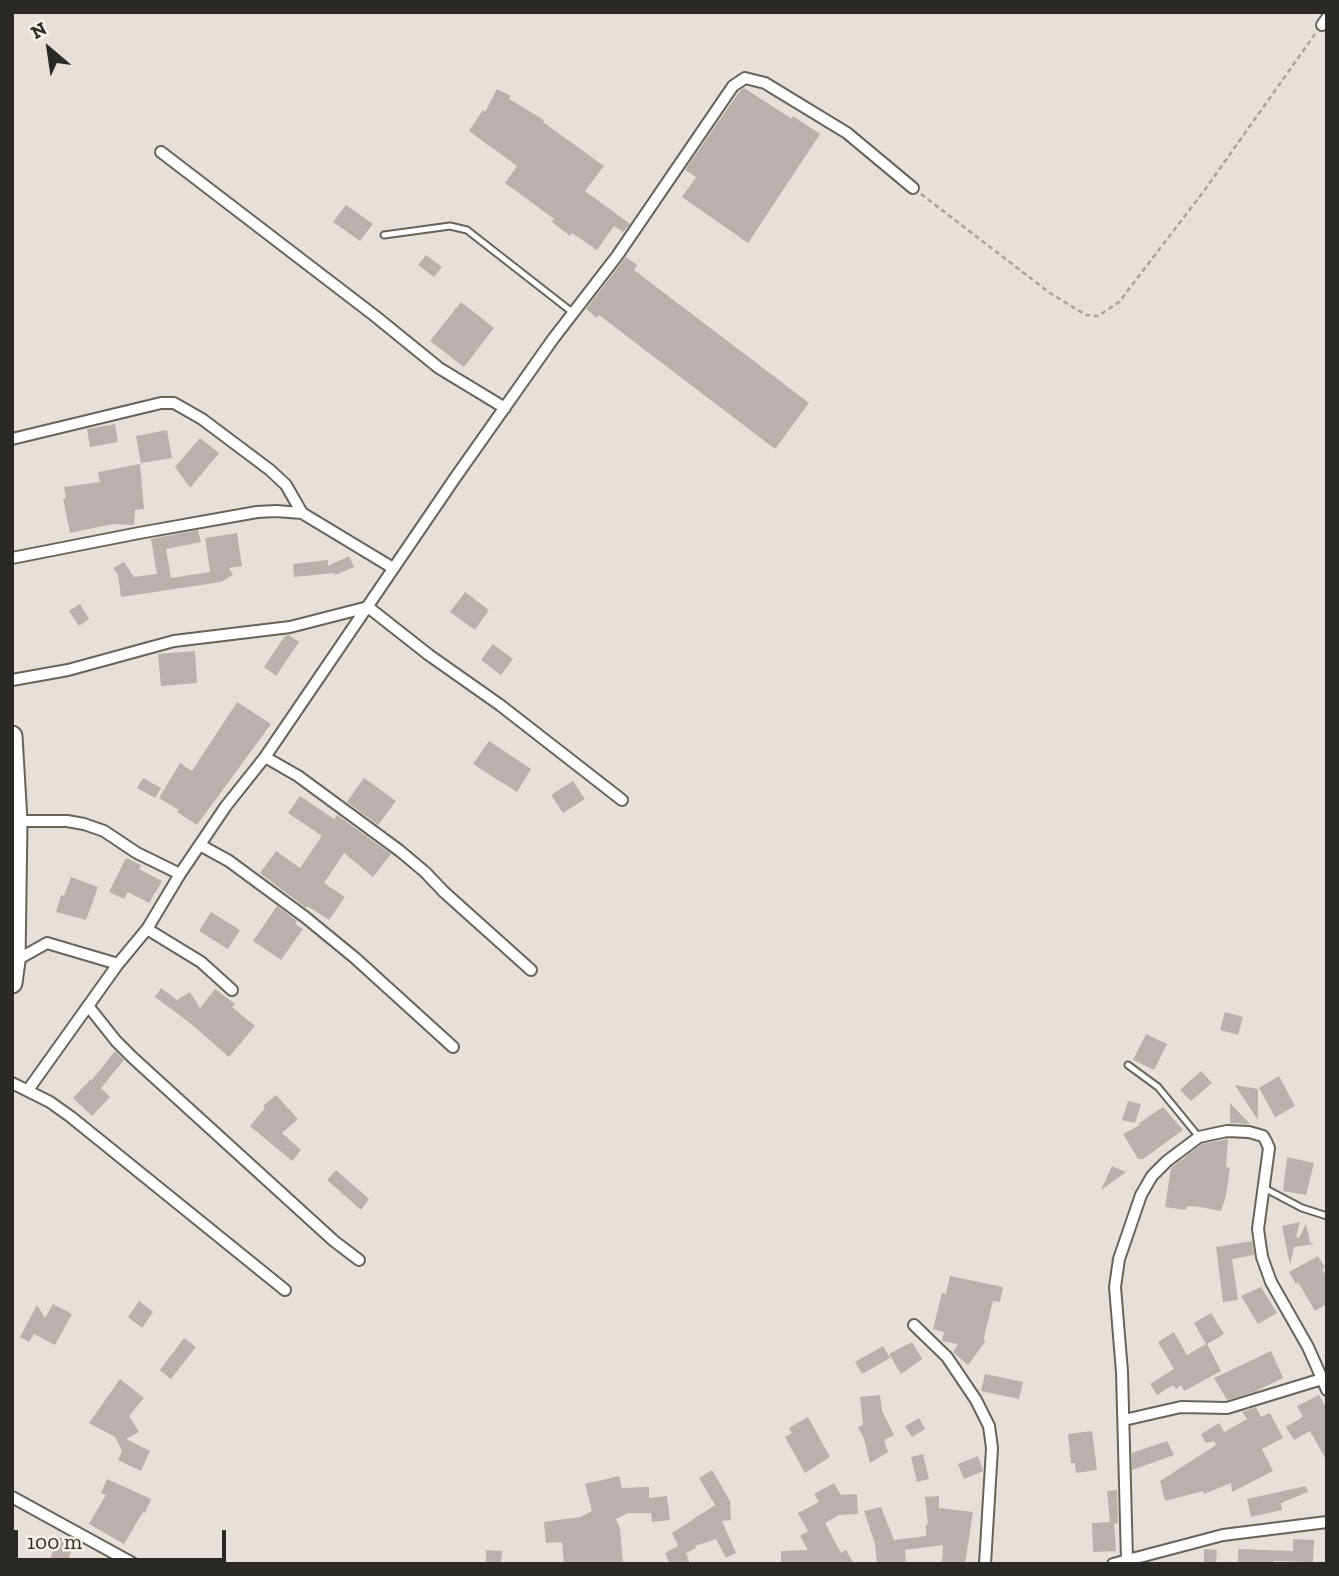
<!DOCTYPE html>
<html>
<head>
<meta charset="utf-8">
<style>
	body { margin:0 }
	#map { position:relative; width:1339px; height:1576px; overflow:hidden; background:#e7e0d9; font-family:"Zilla Slab",serif }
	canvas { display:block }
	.frame { position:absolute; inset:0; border:14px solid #2b2926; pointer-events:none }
	.north { position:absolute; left:14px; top:14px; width:70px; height:70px; -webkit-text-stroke:5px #f4eee6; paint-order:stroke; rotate:331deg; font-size:19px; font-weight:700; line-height:28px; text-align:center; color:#2b2926 }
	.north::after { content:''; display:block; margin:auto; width:24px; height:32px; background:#2b2926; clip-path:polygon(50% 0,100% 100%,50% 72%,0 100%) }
	.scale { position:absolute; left:14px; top:1530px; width:212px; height:32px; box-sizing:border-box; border:4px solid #2b2926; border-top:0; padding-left:9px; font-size:21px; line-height:24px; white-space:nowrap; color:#2b2926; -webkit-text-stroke:5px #f4eee6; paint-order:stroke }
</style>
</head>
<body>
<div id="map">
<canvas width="1339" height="1576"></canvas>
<div class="frame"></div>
<div class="north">N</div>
<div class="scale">100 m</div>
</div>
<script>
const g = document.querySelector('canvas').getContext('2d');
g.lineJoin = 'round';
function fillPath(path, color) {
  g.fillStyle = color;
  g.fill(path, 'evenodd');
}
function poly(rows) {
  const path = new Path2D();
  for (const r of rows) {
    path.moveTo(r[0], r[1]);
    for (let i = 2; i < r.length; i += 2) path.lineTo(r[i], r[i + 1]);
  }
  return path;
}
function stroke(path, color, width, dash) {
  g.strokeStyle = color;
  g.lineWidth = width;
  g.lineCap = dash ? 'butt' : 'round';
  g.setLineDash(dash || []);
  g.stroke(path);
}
fillPath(poly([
	[744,88,792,119,793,116,820,134,748,243,682,197,696,177,685,170,739,92],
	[497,89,511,96,509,99,544,120,543,122,604,166,585,191,630,224,623,232,614,226,597,250,572,233,570,236,552,222,554,219,505,183,517,166,469,131,483,110,485,112],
	[346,205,373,224,360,241,333,222],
	[426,255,442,267,434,277,418,265],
	[626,257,637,265,634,270,809,403,775,449,599,315,597,318,586,309],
	[461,302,494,328,464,367,430,341],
	[115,424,118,442,90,447,87,429],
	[167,430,172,458,141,463,136,436],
	[200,438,219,453,190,488,175,467],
	[140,464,144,509,135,510,134,525,113,524,70,533,63,499,66,498,64,487,100,482,98,472],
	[198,530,201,542,166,549,171,578,210,572,205,538,237,533,242,566,229,568,233,575,221,582,121,597,118,575,113,568,124,562,134,577,157,574,151,539],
	[349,556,354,567,335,575,334,573,294,577,293,564,328,560,328,566],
	[465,592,489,610,475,630,450,612],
	[80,604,89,619,79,626,69,611],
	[289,635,299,642,276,676,264,667,285,636],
	[493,644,513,659,501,675,481,660],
	[195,651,197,683,161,686,158,654],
	[237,702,271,724,197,825,177,812,179,810,159,798,180,763,192,771],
	[489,741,531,769,517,792,473,764],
	[143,778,161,788,155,798,137,788],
	[364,778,396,801,378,825,347,802],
	[573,781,585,799,563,813,551,795],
	[300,796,334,819,337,815,391,854,373,877,344,853,324,883,345,897,329,920,307,906,306,908,260,873,276,851,300,868,322,836,288,813],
	[126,858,141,865,139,869,162,881,149,903,128,892,124,899,109,892],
	[71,877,98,887,86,920,56,912,61,895,64,896],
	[277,906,297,921,295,924,303,929,281,960,253,941],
	[211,912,240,930,228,949,199,931],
	[161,988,177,1000,190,992,200,1008,215,989,235,1004,232,1007,255,1026,229,1057,190,1023,155,997],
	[1225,1012,1243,1017,1238,1035,1220,1030],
	[1146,1034,1167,1044,1154,1070,1133,1060],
	[115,1051,124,1060,101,1088,110,1097,92,1116,73,1098,91,1079,92,1080],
	[1201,1071,1212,1083,1191,1101,1180,1090],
	[1279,1076,1295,1106,1275,1117,1259,1088],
	[1235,1085,1258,1089,1258,1120],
	[276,1095,298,1119,282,1133,301,1150,292,1161,250,1126,265,1108,263,1106],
	[1128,1101,1141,1104,1135,1123,1122,1120],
	[1230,1103,1250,1124,1230,1123],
	[1163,1107,1183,1130,1143,1159,1138,1159,1123,1134,1140,1125,1138,1124],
	[1228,1139,1226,1167,1230,1168,1226,1196,1221,1211,1201,1207,1187,1206,1186,1210,1165,1207,1171,1168,1202,1144],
	[1287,1157,1314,1163,1306,1195,1283,1191],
	[1112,1166,1126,1172,1101,1190],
	[336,1170,369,1199,361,1210,327,1180],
	[1300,1222,1296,1237,1299,1238,1306,1224,1310,1242,1314,1244,1294,1247,1290,1265,1282,1226],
	[1252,1241,1254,1255,1232,1259,1238,1300,1223,1302,1216,1247],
	[1318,1256,1325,1267,1322,1269,1327,1278,1327,1304,1315,1311,1298,1282,1296,1284,1289,1272],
	[950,1276,1003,1287,1000,1302,993,1301,984,1337,985,1342,968,1365,953,1352,958,1344,942,1341,944,1332,933,1329,942,1293,946,1294],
	[1261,1287,1277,1313,1258,1324,1241,1296],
	[139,1301,153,1312,142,1328,128,1317],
	[53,1304,72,1314,55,1345,34,1334,29,1342,20,1337,37,1305,45,1318],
	[1211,1313,1224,1334,1207,1344,1221,1371,1184,1391,1181,1385,1176,1389,1173,1385,1157,1395,1150,1384,1174,1369,1158,1342,1174,1332,1187,1355,1206,1344,1194,1323],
	[184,1338,196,1347,171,1379,160,1370],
	[912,1342,922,1359,901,1374,889,1354],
	[883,1346,890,1358,862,1374,855,1362],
	[1271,1351,1283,1378,1254,1392,1227,1400,1214,1378],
	[985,1374,1023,1382,1019,1399,981,1391],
	[120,1379,144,1398,129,1416,139,1432,126,1439,150,1451,141,1471,118,1460,122,1451,115,1437,89,1423],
	[880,1395,882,1411,894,1435,884,1440,888,1452,870,1463,864,1439,858,1427,863,1425,860,1397],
	[1319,1395,1327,1409,1327,1461,1310,1431,1294,1440,1286,1427,1303,1417,1297,1406],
	[1256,1407,1261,1417,1270,1413,1283,1438,1262,1449,1273,1471,1232,1492,1231,1483,1204,1494,1203,1491,1165,1501,1160,1481,1216,1445,1214,1441,1206,1443,1201,1434,1219,1423,1224,1432,1247,1419,1242,1412],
	[808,1417,830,1457,805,1473,785,1437,792,1433,789,1428],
	[919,1418,925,1429,912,1437,905,1426],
	[1092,1431,1097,1470,1076,1473,1075,1463,1071,1463,1068,1434],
	[1167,1441,1174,1455,1132,1470,1132,1453],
	[923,1454,929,1479,917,1482,911,1457],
	[978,1456,983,1471,964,1479,958,1464],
	[712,1470,730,1501,731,1520,722,1521,736,1553,726,1558,716,1539,695,1546,696,1548,686,1553,690,1564,670,1564,665,1553,678,1546,672,1533,715,1505,699,1478],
	[619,1476,622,1488,649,1487,649,1498,667,1496,670,1520,652,1522,651,1513,628,1513,616,1519,620,1528,623,1564,564,1564,562,1542,546,1543,544,1522,580,1517,592,1511,585,1484],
	[107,1479,151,1499,145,1513,143,1512,124,1544,89,1524,106,1495,101,1493],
	[834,1483,841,1495,857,1494,858,1514,839,1515,825,1523,841,1553,846,1550,854,1564,781,1564,781,1551,808,1550,800,1536,808,1531,798,1513,819,1502,814,1494],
	[1306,1486,1308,1492,1281,1503,1282,1510,1251,1517,1247,1499],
	[1117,1490,1118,1523,1114,1524,1116,1551,1093,1552,1092,1523,1110,1522,1107,1491],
	[939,1496,939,1508,973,1512,965,1564,942,1564,943,1545,905,1550,906,1564,877,1564,875,1544,864,1511,881,1507,894,1540,926,1536,926,1525,928,1524,925,1497],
	[57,1537,74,1542,67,1564,49,1564],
	[1293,1539,1314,1540,1313,1562,1274,1561,1273,1564,1238,1564,1238,1549,1293,1551],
	[1204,1549,1217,1550,1216,1563,1204,1563],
	[486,1550,502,1551,501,1564,486,1564]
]), '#bab0ad');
const service = poly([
	[384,235,450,226,467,230,572,312],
	[1128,1065,1158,1087,1199,1137],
	[1264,1188,1302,1208,1327,1216]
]);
const minor = poly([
	[1322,25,1327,18],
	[161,152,375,316,439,368,505,408],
	[12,439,161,403,174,403,202,419,270,470,286,485,302,513],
	[12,558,139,533,257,512,276,511,302,513,393,568],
	[12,680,68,670,174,641,290,627,368,607,429,655,500,705,622,800],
	[265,757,298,776,400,851,425,872,444,892,531,970],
	[17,821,67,821,84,824,104,831,137,853,180,874],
	[200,845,229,861,305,917,355,958,453,1047],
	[147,929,201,962,232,990],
	[15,961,47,943,118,964],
	[89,1007,116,1041,133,1058,334,1241,359,1260],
	[12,1083,50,1102,71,1117,285,1290],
	[28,1090,118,964,147,929,180,874,226,806,265,757,455,478,553,339,617,256,733,86,745,78,765,83,847,133,913,188],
	[914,1325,947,1357,976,1400,989,1426,992,1448,985,1564],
	[1124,1420,1181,1407,1227,1408,1322,1379],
	[12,1497,134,1564],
	[1127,1560,1122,1372,1115,1287,1119,1259,1141,1195,1152,1176,1167,1161,1199,1137,1227,1131,1249,1132,1263,1136,1266,1141,1269,1148,1258,1229,1262,1257,1271,1282,1308,1347,1327,1390],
	[1113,1564,1223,1535,1327,1522]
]);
const trunk = poly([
	[12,736,17,821,15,961,12,983]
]);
stroke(service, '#68635c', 9);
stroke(minor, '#68635c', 14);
stroke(trunk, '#68635c', 23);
stroke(poly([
	[921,194,1050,293,1086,315,1098,316,1119,302,1204,191,1315,34]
]), '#a9a39e', 2.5, [5, 3.5]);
stroke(service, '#fff', 5);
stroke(minor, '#fff', 10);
stroke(trunk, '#fff', 19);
</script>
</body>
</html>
